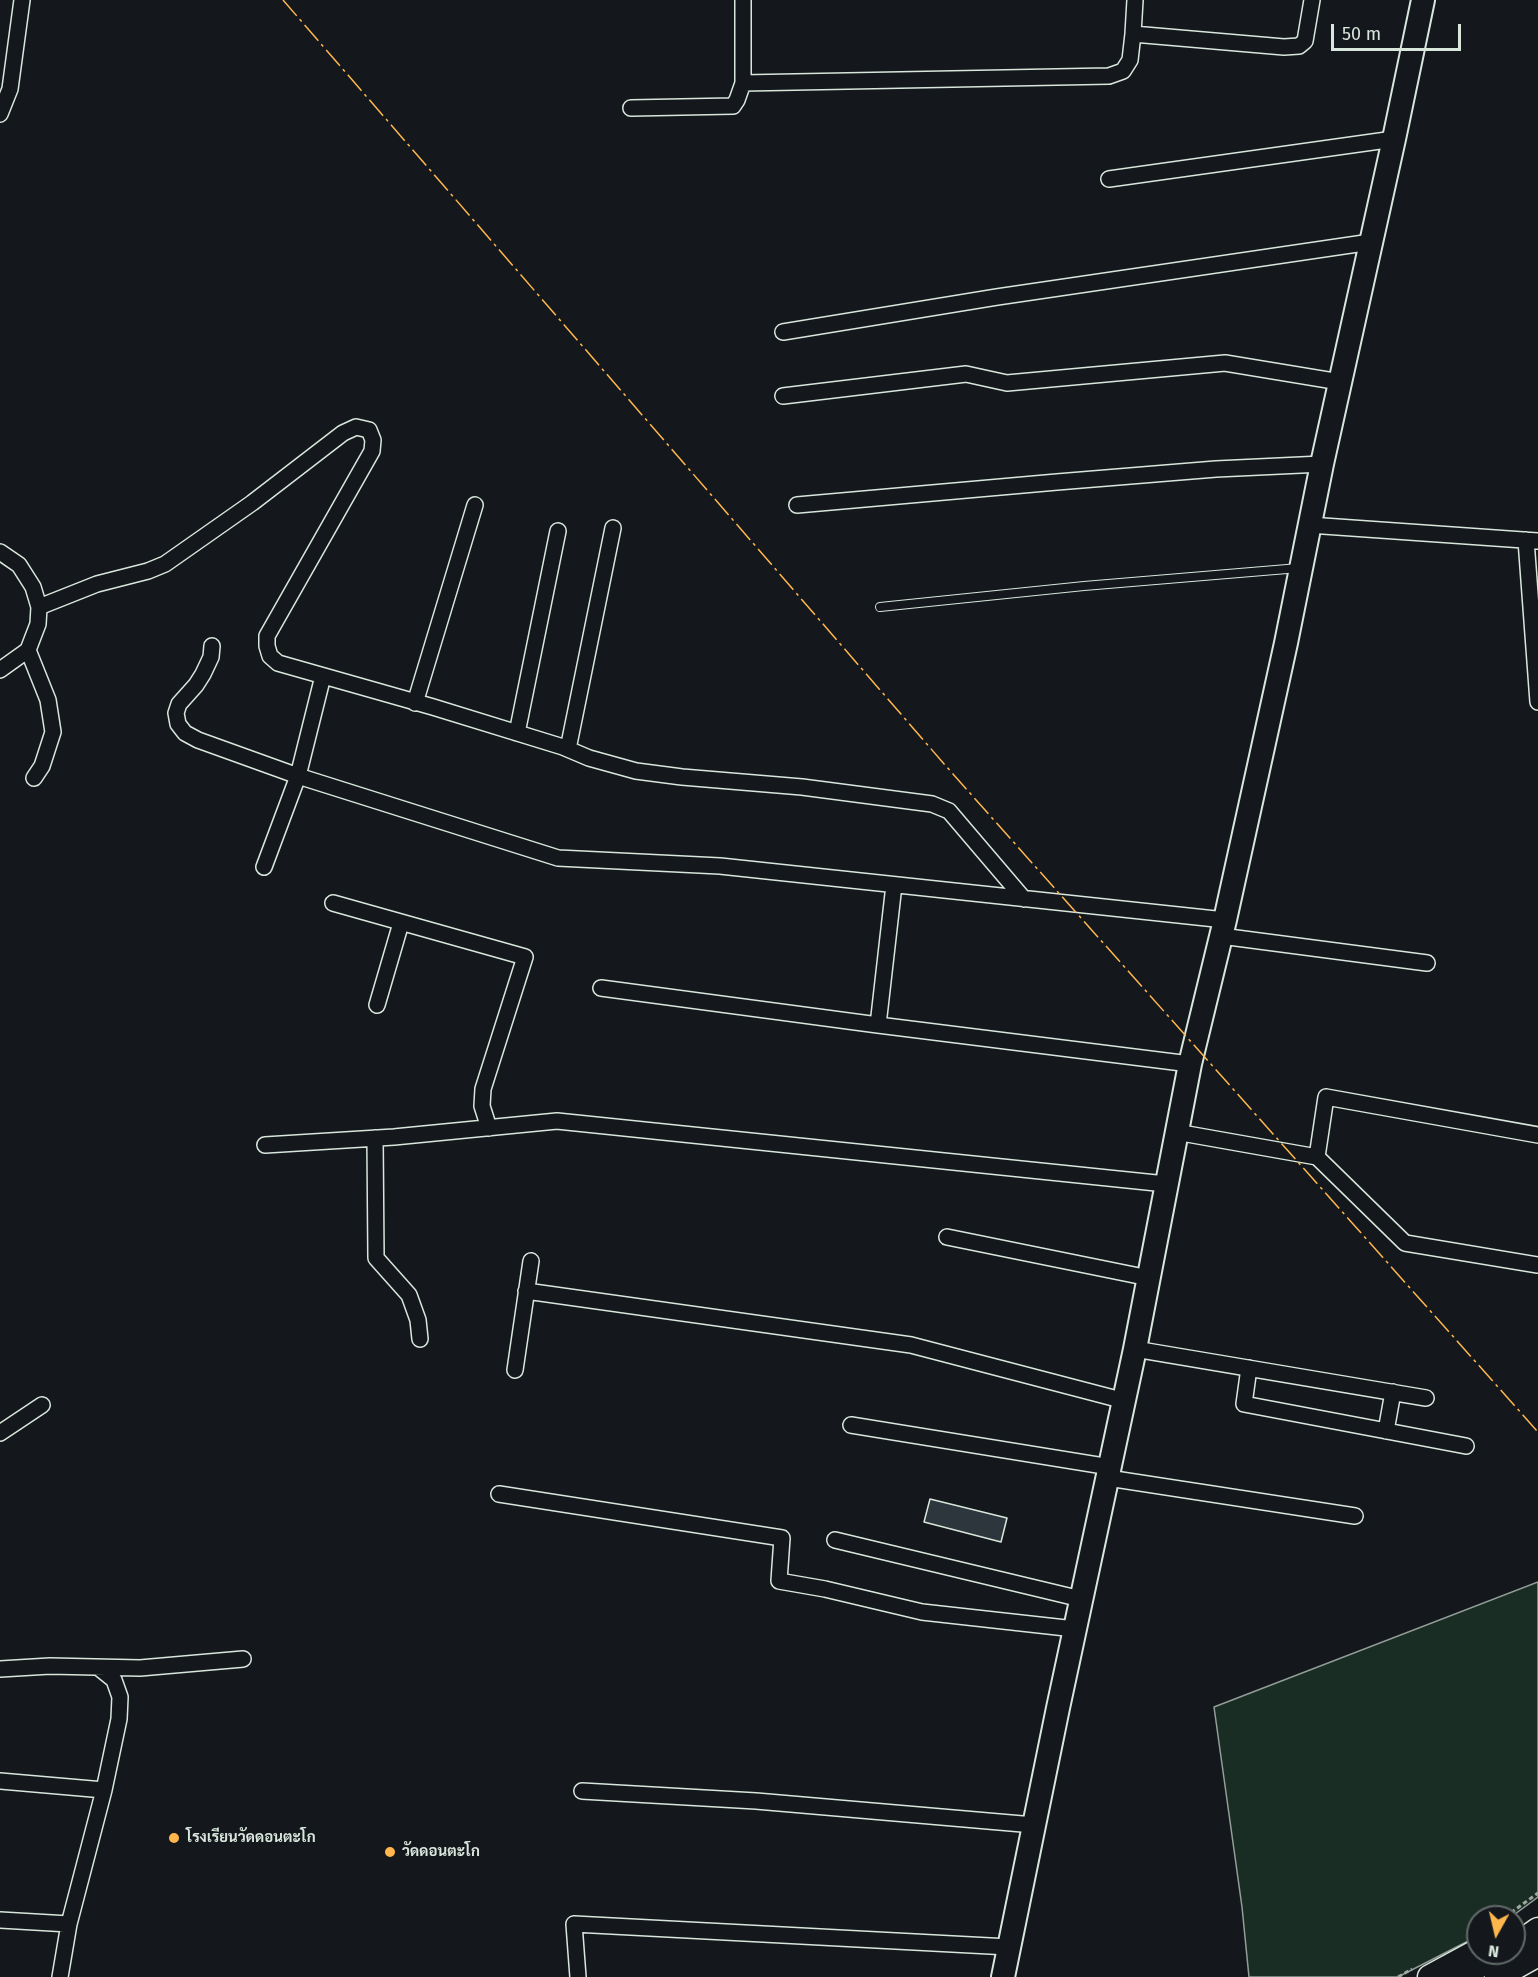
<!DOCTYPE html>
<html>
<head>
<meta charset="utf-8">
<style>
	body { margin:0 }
	#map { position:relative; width:1538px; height:1977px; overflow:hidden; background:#14181c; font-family:"Fira Sans",sans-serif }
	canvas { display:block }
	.north { position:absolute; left:1466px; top:1905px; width:60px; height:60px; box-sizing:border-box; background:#14181c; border:2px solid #626a69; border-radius:50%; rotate:188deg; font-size:16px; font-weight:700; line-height:24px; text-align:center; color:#d8e6dc }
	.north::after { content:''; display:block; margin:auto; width:21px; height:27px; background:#ffb74d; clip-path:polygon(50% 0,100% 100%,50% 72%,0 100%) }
	.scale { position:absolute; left:1331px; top:24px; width:130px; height:27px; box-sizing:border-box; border:3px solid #d8e6dc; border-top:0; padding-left:8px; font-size:18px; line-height:21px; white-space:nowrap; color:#d8e6dc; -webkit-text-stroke:4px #14181c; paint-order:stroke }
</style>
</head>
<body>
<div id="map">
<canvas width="1538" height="1977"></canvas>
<div class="north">N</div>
<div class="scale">50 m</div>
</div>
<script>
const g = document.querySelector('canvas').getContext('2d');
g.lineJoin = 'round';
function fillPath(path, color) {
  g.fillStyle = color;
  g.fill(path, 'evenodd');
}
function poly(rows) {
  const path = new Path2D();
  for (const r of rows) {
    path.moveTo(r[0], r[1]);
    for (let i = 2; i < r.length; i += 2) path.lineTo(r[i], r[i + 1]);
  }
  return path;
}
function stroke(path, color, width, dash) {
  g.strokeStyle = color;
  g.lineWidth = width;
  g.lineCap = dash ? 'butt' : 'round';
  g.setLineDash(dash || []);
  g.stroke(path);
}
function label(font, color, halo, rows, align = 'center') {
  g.font = font + ' "Fira Sans",Sarabun,sans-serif';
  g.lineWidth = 4.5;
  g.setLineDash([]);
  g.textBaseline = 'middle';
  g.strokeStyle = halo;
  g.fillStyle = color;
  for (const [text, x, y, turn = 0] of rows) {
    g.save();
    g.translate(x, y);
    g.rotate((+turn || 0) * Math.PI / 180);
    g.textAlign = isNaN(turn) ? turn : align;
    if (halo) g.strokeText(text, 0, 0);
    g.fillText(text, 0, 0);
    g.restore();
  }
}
const green = poly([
	[1538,1582,1538,1897,1511,1917,1478,1917,1478,1936,1398,1977,1249,1977,1242,1907,1214,1707,1538,1582]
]);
fillPath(green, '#1a2d24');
stroke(green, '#939e99', 1.5);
const building = poly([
	[930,1499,1007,1518,1001,1542,924,1522,930,1499]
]);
fillPath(building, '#2c363c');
stroke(building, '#d8e6dc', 1.5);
const lane = poly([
	[880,607,1084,586,1299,568]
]);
const street = poly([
	[743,0,743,83,1109,76,1123,71,1130,60,1133,34],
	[1135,0,1133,34,1284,47,1299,46,1305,41,1312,0],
	[631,108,733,106,737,100,743,83],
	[0,114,10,89,22,0],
	[1109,179,1394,139],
	[783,332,997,297,1371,242],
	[783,396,966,374,1007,383,1225,363,1340,382],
	[797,505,1057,482,1216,469,1322,464],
	[1309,525,1538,541],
	[1526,540,1538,702],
	[0,552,19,565,33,587,39,607,38,624,28,650,0,670],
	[39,607,97,584,148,571,165,564,252,503,343,433,356,427,369,430,373,440,372,451,267,636,267,646,270,656,278,663,433,707,563,747,589,758,636,771,682,777,802,787,932,804,949,811,1024,899],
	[212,646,211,657,203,674,196,685,179,704,176,713,178,724,185,733,198,740,298,776,558,858,720,866,1225,920],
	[28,650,48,700,53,732,42,766,34,778],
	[415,703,475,505],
	[517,733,558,531],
	[568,749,613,528],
	[264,867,298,776,323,676],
	[333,903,525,957,483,1089,482,1106,489,1128],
	[1221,936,1427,963],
	[601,988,878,1025,1190,1064],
	[377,1005,401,923],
	[878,1025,894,885],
	[1176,1132,1317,1157,1405,1243,1538,1265],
	[375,1138,376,1258,409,1295,418,1320,420,1339],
	[265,1145,394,1137,557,1121,1166,1184],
	[1317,1157,1326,1097,1538,1135],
	[947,1237,1149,1278],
	[526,1291,911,1345,1125,1401],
	[1135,1349,1426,1398],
	[1249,1368,1244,1404,1466,1446],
	[515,1370,531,1261],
	[851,1425,1110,1467],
	[1386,1431,1393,1392],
	[0,1433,42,1405],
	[1108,1478,1355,1516],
	[499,1494,782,1538,779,1581,825,1589,922,1612,1075,1629],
	[835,1540,1081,1599],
	[0,1669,50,1666,140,1668,243,1659],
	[0,1781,104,1790],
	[582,1791,756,1801,1034,1825],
	[0,1920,69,1924],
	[60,1977,69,1924,104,1790,119,1719,120,1697,114,1680,99,1668],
	[578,1977,574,1924,1009,1947]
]);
const secondary = poly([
	[1003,1977,1058,1708,1135,1349,1190,1064,1225,920,1286,643,1322,464,1394,139,1423,0]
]);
const primary = poly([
	[1514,1947,1538,1930],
	[1465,1973,1503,1953],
	[1430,1977,1478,1951],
	[1497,1977,1538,1954]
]);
stroke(lane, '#d8e6dc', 10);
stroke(street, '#d8e6dc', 18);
stroke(secondary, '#d8e6dc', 26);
stroke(primary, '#d8e6dc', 27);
stroke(poly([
	[1505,1917,1538,1893],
	[1398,1977,1412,1969]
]), '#9da8a2', 3, [4.5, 3]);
stroke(lane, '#14181c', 8);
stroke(street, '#14181c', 15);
stroke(secondary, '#14181c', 22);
stroke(primary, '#14181c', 24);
stroke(poly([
	[283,0,945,765,1538,1432]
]), '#ffb74d', 1.5, [21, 4.5, 3, 4.5]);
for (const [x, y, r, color] of [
	[174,1838,6,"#ffb74d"],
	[390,1852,6,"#ffb74d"]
]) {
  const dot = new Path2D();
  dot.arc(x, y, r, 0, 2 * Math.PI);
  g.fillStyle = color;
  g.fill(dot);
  stroke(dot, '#14181c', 2);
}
label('bold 15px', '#d8e6dc', '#14181c', [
	["โรงเรียนวัดดอนตะโก",186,1838],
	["วัดดอนตะโก",402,1852]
], 'left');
</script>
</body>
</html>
